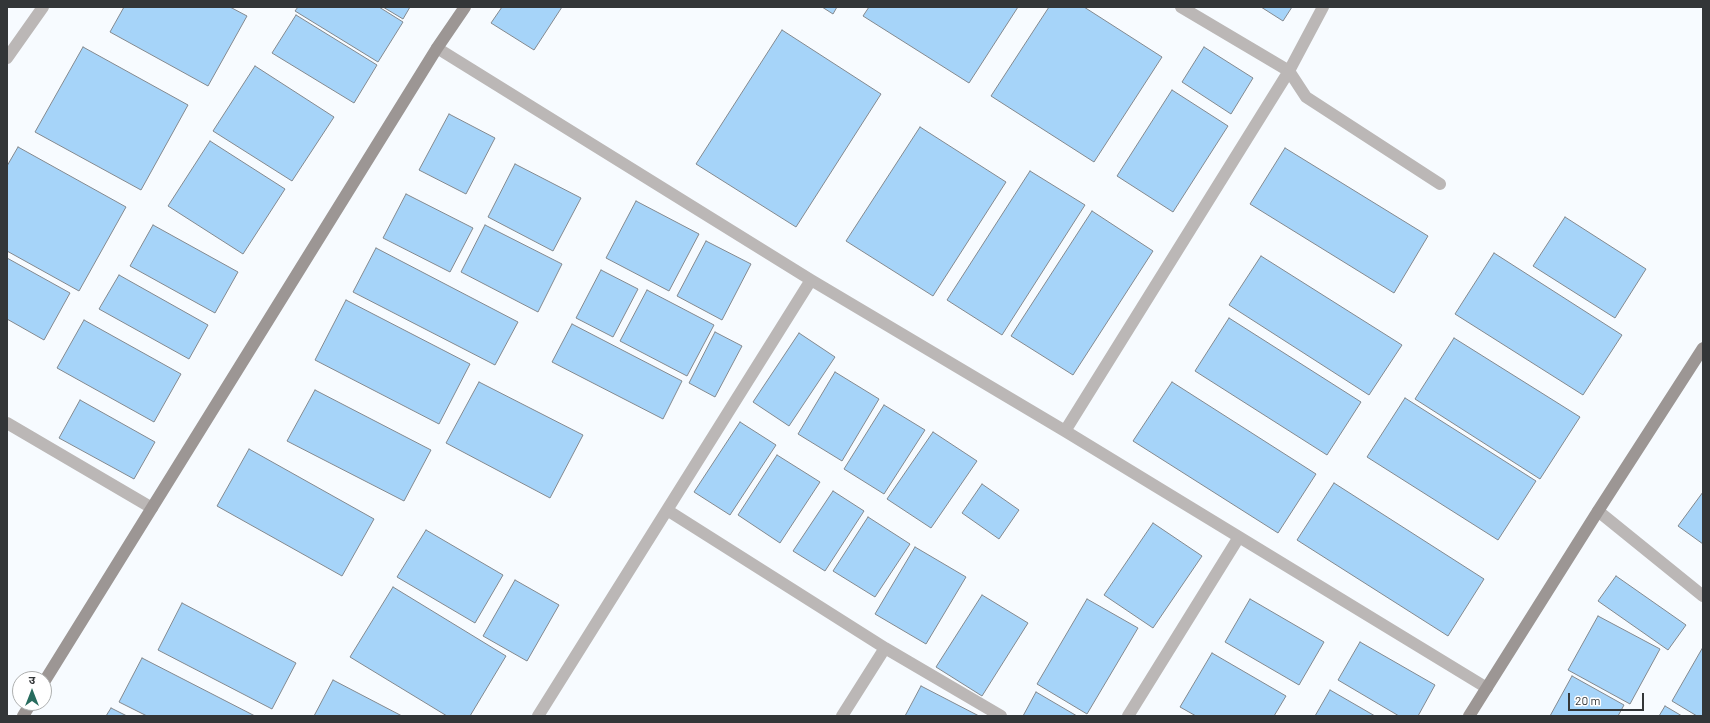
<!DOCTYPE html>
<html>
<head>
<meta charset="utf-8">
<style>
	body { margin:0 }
	#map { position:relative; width:1710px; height:723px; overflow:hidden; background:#f7fbff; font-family:Barlow,"Noto Sans Devanagari",sans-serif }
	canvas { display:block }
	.frame { position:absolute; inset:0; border:8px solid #333638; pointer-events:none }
	.north { position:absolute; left:12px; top:671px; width:40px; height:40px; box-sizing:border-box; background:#fff; border:1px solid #adafaf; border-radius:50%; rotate:0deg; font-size:11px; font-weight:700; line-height:16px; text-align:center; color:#333638 }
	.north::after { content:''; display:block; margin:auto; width:14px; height:18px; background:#286c5e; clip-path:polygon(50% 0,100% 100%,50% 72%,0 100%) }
	.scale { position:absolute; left:1568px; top:693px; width:76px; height:18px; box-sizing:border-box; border:2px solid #333638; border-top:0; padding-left:5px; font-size:12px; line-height:14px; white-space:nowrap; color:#333638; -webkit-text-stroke:3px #fff; paint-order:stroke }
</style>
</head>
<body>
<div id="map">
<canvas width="1710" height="723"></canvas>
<div class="frame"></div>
<div class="north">उ</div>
<div class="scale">20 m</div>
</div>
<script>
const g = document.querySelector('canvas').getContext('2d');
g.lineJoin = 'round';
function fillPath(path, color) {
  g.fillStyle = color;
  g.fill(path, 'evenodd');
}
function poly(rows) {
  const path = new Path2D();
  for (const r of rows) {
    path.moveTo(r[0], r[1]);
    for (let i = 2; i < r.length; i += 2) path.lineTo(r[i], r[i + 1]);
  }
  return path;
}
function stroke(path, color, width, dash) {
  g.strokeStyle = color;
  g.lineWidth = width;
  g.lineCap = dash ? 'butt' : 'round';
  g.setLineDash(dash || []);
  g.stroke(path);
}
const building = poly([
	[124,7,230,7,247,16,208,86,110,32,124,7],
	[298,7,379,7,403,22,378,62,295,11,298,7],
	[383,7,410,7,403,19,383,7],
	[502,7,562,7,534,50,491,23,502,7],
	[822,7,837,7,833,14,822,7],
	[869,7,1018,7,969,83,863,16,869,7],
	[1049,7,1084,7,1162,57,1094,162,991,96,1049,7],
	[1261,7,1292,7,1283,21,1261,7],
	[296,15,377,65,354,103,272,53,296,15],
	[782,30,881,94,796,227,696,164,782,30],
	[83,47,188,105,141,190,35,132,83,47],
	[1204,47,1253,78,1231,114,1182,82,1204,47],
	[255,66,334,117,292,181,213,131,255,66],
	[1172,90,1228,126,1173,212,1117,176,1172,90],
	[449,114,495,138,466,194,419,170,449,114],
	[920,127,1006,182,933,296,846,241,920,127],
	[210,141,285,189,243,254,168,206,210,141],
	[18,147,126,207,79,291,7,251,7,166,18,147],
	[1285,148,1428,236,1394,293,1250,204,1285,148],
	[515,164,581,198,553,251,488,217,515,164],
	[1030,171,1085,205,1002,335,947,300,1030,171],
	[406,194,473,228,450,272,383,238,406,194],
	[636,201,699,234,669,291,606,258,636,201],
	[1092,211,1153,251,1073,375,1011,336,1092,211],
	[1565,217,1646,269,1615,318,1533,266,1565,217],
	[153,225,238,272,215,313,130,266,153,225],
	[485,225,562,264,538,312,461,272,485,225],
	[706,241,751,264,722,320,677,296,706,241],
	[376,248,518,322,495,365,353,292,376,248],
	[1494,253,1622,335,1583,395,1455,314,1494,253],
	[1261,256,1402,345,1369,395,1229,305,1261,256],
	[7,258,70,293,44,340,7,319,7,258],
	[601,270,638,289,613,337,576,318,601,270],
	[119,275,208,325,189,359,99,309,119,275],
	[647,290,714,325,687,376,620,341,647,290],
	[346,300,470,364,439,424,315,360,346,300],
	[1229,318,1361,402,1327,455,1195,371,1229,318],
	[84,320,181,374,154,422,57,368,84,320],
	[572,324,682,381,663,419,552,362,572,324],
	[715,332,742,346,715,397,689,383,715,332],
	[799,333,835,357,789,426,753,402,799,333],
	[1454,338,1580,417,1540,479,1415,399,1454,338],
	[835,372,879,399,842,461,798,434,835,372],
	[479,382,583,435,550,498,446,443,479,382],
	[1172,382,1316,474,1278,533,1133,441,1172,382],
	[315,390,431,450,404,501,287,441,315,390],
	[1405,398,1536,481,1498,540,1367,457,1405,398],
	[80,400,155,442,134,479,59,438,80,400],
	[884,405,925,430,884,494,844,469,884,405],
	[740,422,776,445,730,515,694,492,740,422],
	[933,432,977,461,931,528,887,499,933,432],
	[249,449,374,519,342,576,217,506,249,449],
	[777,455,820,482,780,543,738,515,777,455],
	[1334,483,1484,579,1448,636,1297,540,1334,483],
	[982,484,1019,510,999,539,962,513,982,484],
	[833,491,864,511,825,571,793,551,833,491],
	[1703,492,1703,544,1678,526,1703,492],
	[868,517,910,544,875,597,833,571,868,517],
	[1153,523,1202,556,1153,628,1104,595,1153,523],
	[426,530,503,575,475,623,397,577,426,530],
	[915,547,966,577,926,644,875,614,915,547],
	[1616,576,1686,625,1668,650,1598,601,1616,576],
	[515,580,559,605,527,661,483,636,515,580],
	[393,587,506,656,470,716,447,716,350,657,393,587],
	[982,595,1028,623,982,696,936,667,982,595],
	[1087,599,1138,628,1087,714,1037,684,1087,599],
	[1250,599,1324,642,1299,685,1225,642,1250,599],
	[182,603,296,663,272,709,158,650,182,603],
	[1598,616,1660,649,1630,704,1568,670,1598,616],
	[1360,642,1435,685,1418,716,1399,716,1338,680,1360,642],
	[1703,647,1703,716,1697,716,1672,701,1703,647],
	[1212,653,1286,696,1274,716,1196,716,1180,707,1212,653],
	[142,658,255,716,147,716,119,702,142,658],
	[1572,676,1624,705,1618,716,1550,716,1572,676],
	[333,680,402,716,314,716,333,680],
	[921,686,979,716,905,716,921,686],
	[1330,690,1375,716,1315,716,1330,690],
	[1036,692,1077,716,1023,716,1036,692],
	[1665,706,1682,716,1659,716,1665,706],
	[111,708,127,716,106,716,111,708]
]);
fillPath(building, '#a6d4f9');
stroke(building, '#83898f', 1);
stroke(poly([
	[1181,7,1289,71,1306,97,1440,184],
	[437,48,811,280,1065,431,1487,688],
	[7,58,43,7],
	[7,423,152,508],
	[1065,431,1289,71,1323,7],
	[667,510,885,648,1001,716],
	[1598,511,1703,596],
	[538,716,811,280],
	[842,716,885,648],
	[1128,716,1239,537]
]), '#bbb7b6', 12);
stroke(poly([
	[44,682,437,48,465,7],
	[23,716,31,703],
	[1469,716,1598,511,1703,348]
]), '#9c9694', 12);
</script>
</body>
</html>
